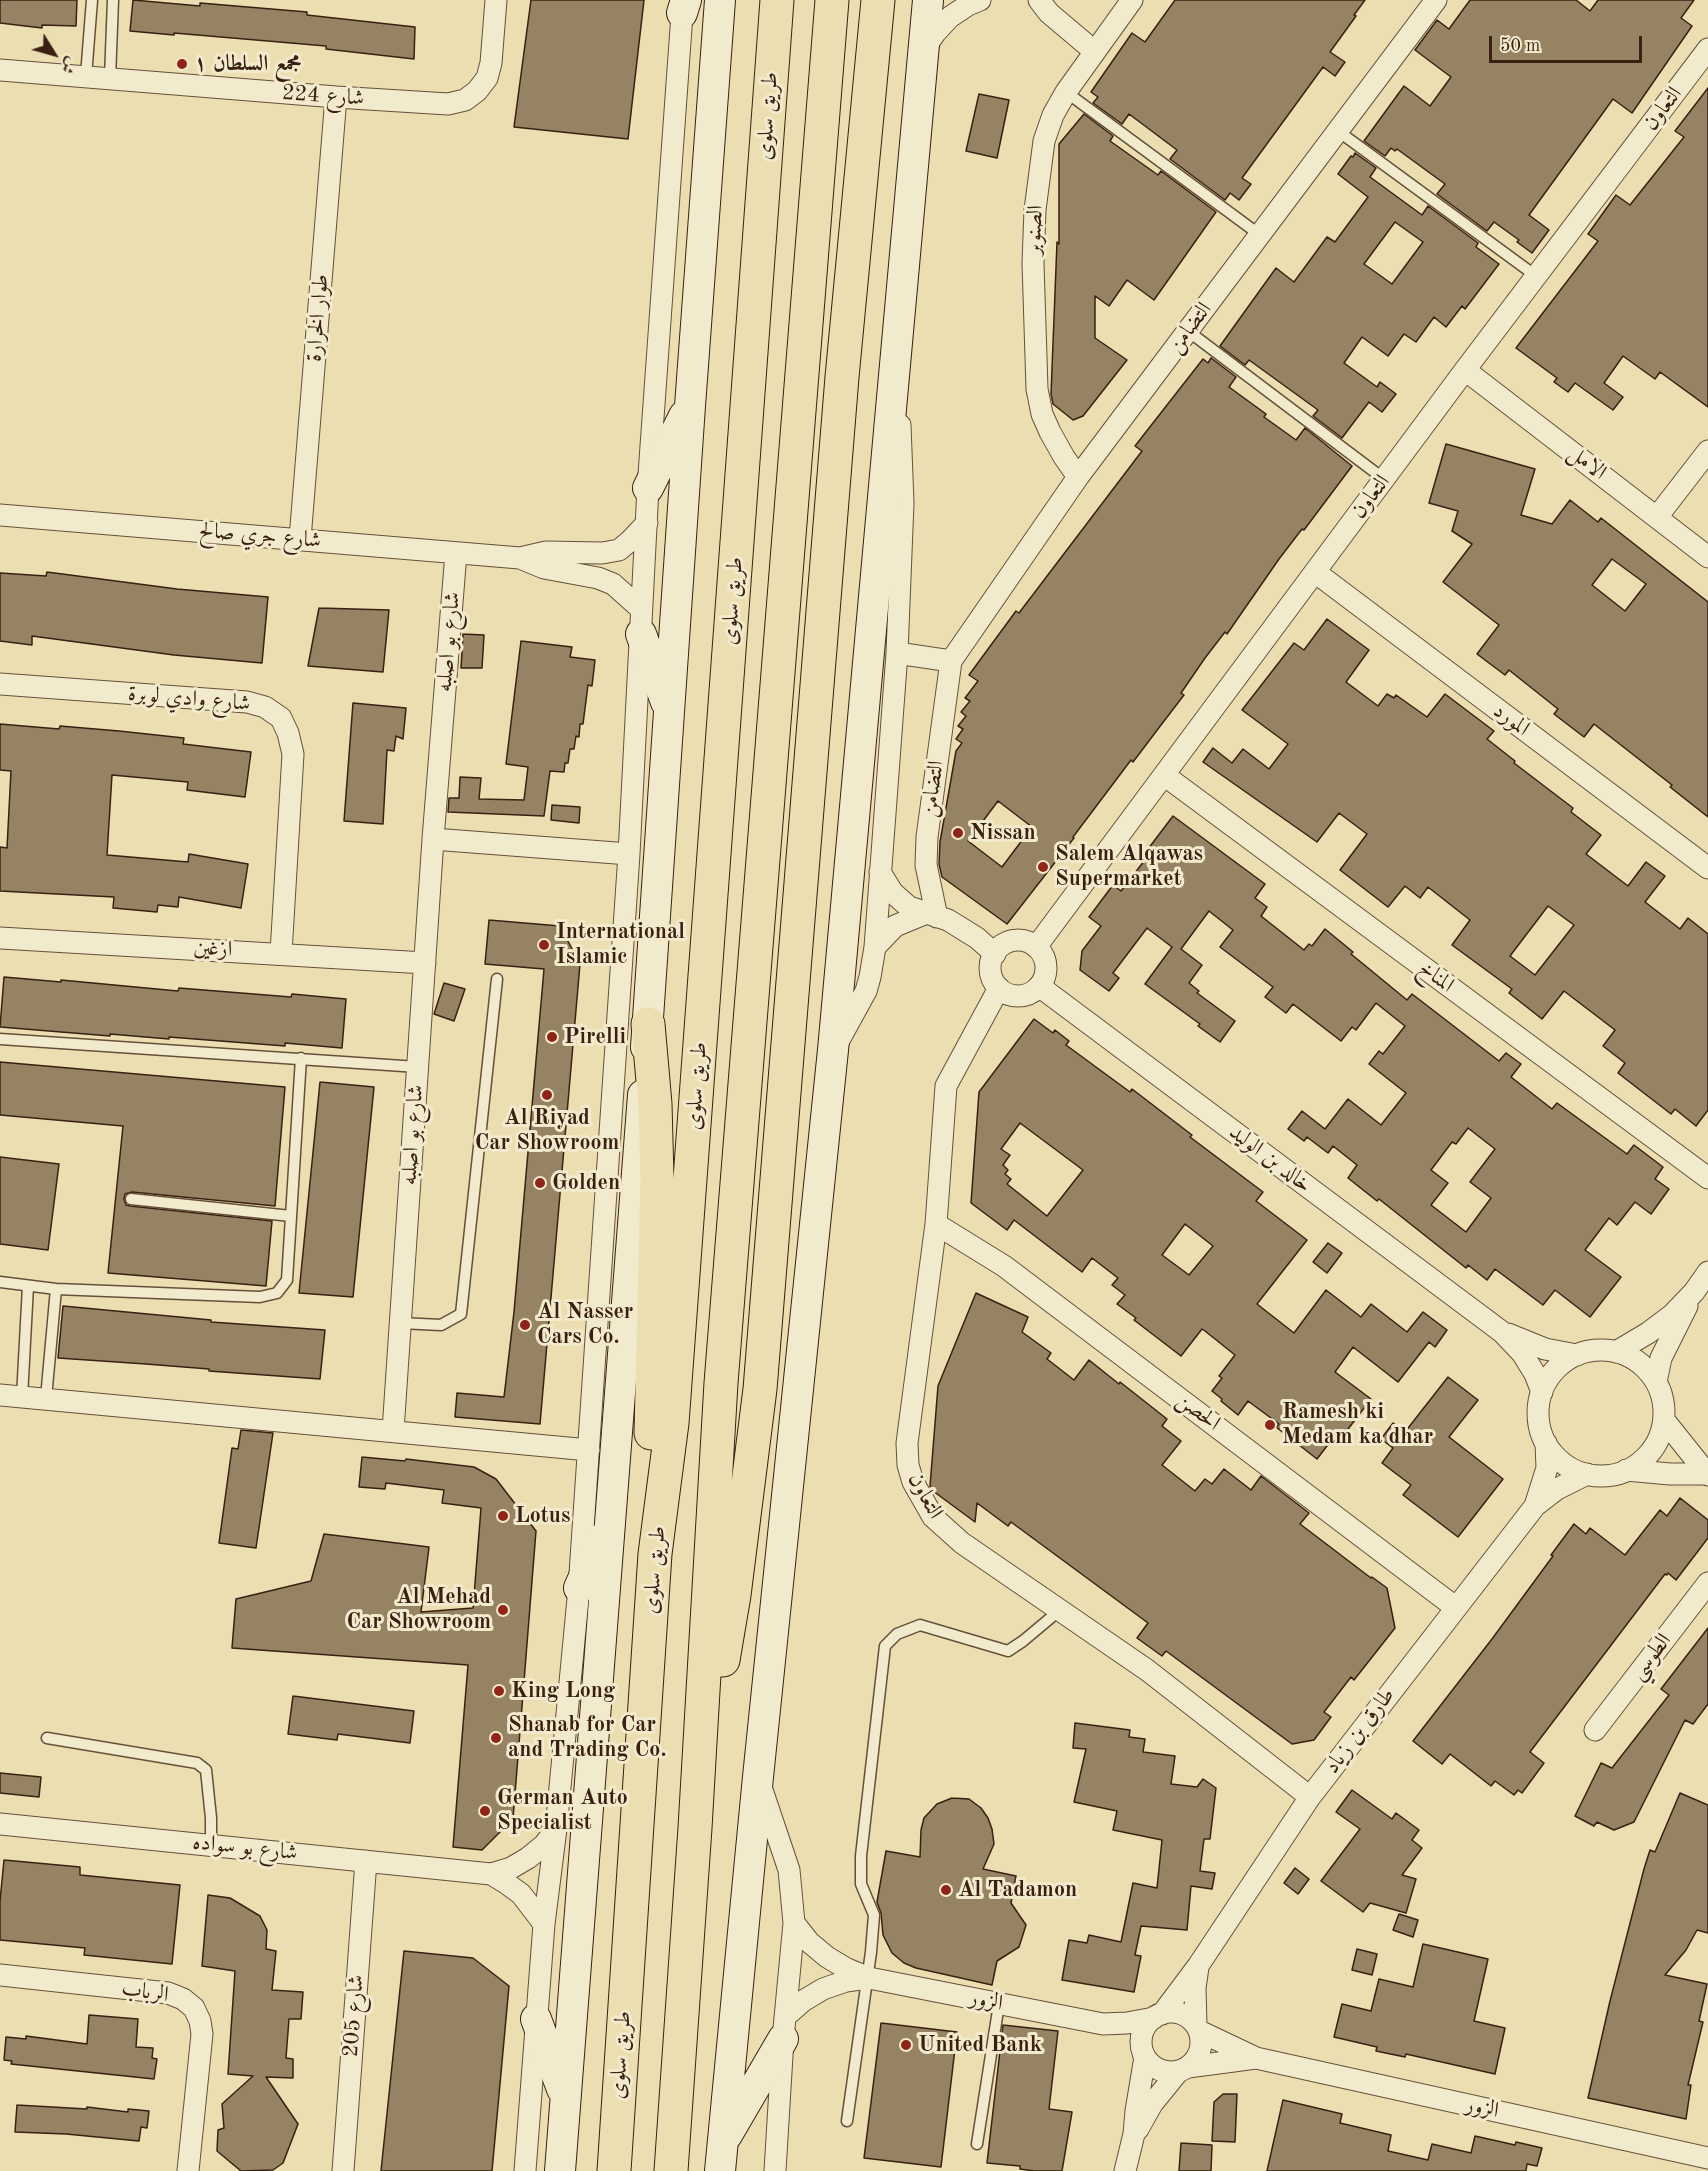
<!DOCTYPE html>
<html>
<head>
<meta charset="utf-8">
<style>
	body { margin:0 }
	#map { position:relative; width:1708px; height:2171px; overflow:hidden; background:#ebdeb0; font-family:"Old Standard TT",Amiri,serif }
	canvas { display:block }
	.north { position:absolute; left:24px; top:24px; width:60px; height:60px; -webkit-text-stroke:4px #f2eacc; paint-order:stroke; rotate:127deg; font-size:16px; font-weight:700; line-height:24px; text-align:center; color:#3a2012 }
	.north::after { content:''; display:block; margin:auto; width:21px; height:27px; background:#3a2012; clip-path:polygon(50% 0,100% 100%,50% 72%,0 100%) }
	.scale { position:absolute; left:1489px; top:36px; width:153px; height:27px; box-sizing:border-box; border:3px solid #3a2012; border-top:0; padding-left:8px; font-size:18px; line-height:21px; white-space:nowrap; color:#3a2012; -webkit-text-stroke:4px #f2eacc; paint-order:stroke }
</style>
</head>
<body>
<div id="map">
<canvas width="1708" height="2171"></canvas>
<div class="north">ش</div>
<div class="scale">50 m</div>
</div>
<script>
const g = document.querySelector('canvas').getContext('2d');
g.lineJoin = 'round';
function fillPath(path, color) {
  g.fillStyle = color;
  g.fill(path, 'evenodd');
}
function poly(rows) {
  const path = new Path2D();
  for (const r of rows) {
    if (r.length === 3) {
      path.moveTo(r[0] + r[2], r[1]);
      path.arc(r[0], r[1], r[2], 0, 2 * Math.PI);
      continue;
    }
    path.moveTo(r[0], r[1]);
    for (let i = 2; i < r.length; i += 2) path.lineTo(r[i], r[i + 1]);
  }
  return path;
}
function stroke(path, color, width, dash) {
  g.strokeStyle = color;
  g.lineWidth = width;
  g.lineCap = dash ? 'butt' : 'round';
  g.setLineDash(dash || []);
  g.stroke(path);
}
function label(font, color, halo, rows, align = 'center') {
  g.font = font + ' "Old Standard TT",Amiri,serif';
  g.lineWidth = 6;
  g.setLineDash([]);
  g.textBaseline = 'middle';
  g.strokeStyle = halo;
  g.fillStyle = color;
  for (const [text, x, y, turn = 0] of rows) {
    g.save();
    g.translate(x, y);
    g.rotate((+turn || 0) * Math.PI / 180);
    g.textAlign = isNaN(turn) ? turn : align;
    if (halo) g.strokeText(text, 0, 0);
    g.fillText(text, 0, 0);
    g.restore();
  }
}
const building = poly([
	[0,0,77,0,76,26,42,25,42,28,0,23,0,0],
	[133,0,200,6,200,3,307,12,307,15,415,27,414,59,326,49,326,46,174,33,174,35,130,31,133,0],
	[531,0,644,0,628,139,514,127,531,0],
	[1175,0,1365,0,1354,15,1356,16,1330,52,1345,62,1335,76,1323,67,1242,178,1251,184,1239,200,1230,193,1225,200,1170,159,1177,150,1129,114,1122,124,1093,103,1098,97,1091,92,1132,33,1145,42,1175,0],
	[1470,0,1576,0,1590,11,1598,0,1694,0,1681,18,1692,26,1632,113,1613,99,1529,215,1549,230,1532,253,1517,242,1519,240,1494,222,1487,231,1437,194,1445,184,1397,149,1395,151,1391,148,1385,156,1364,141,1404,86,1430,106,1451,77,1415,50,1437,20,1449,29,1470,0],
	[1708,88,1708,407,1660,372,1655,379,1623,356,1604,383,1623,397,1613,410,1575,383,1568,392,1554,382,1557,378,1516,348,1598,241,1588,234,1616,195,1630,205,1684,137,1675,131,1708,88],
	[979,94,1009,100,997,158,966,151,979,94],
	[1084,114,1113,136,1110,141,1158,175,1161,171,1216,212,1154,300,1127,280,1109,306,1095,296,1095,338,1127,360,1083,416,1073,420,1053,404,1051,394,1057,242,1059,244,1059,144,1084,114],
	[1355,153,1376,168,1370,177,1422,215,1428,206,1478,243,1476,247,1499,264,1465,309,1462,306,1446,327,1434,317,1416,342,1404,334,1388,356,1362,337,1344,363,1377,387,1380,382,1396,394,1382,412,1369,402,1342,438,1313,416,1318,410,1249,360,1245,365,1220,346,1276,268,1294,282,1327,237,1335,242,1368,197,1338,174,1351,156,1353,157,1355,153],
	[1395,222,1423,242,1392,284,1364,264,1395,222],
	[1211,358,1236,377,1229,387,1266,414,1264,417,1296,440,1305,428,1352,466,1304,530,1302,529,1279,559,1227,634,1225,632,1205,658,1181,693,1184,695,1161,725,1133,762,1131,760,1073,837,1074,838,1007,924,942,877,939,864,940,842,956,751,962,743,956,739,963,729,958,726,966,716,961,712,970,701,965,698,978,681,969,675,1016,611,1019,613,1142,451,1135,446,1203,359,1208,363,1211,358],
	[998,801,1032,827,1002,867,968,841,998,801],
	[1446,444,1535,469,1521,515,1552,524,1570,500,1598,522,1601,518,1708,602,1708,817,1670,787,1672,785,1594,724,1584,737,1554,714,1558,709,1509,670,1505,675,1477,654,1499,625,1443,582,1472,544,1452,531,1458,511,1429,503,1446,444],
	[1612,559,1646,584,1625,611,1592,585,1612,559],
	[47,572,177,589,268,597,262,663,174,655,32,636,32,645,0,641,0,573,46,576,47,572],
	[319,608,389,610,383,672,308,666,319,608],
	[1327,619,1369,650,1346,682,1378,706,1387,694,1394,698,1396,695,1427,717,1445,694,1494,731,1487,739,1515,761,1514,763,1573,808,1571,812,1601,835,1586,854,1628,886,1646,862,1665,876,1645,902,1680,929,1688,918,1708,934,1708,1110,1696,1126,1675,1109,1671,1114,1618,1073,1625,1063,1603,1046,1615,1030,1564,991,1542,1019,1509,993,1512,989,1452,945,1470,920,1428,887,1420,898,1405,886,1388,907,1340,870,1367,834,1339,813,1317,842,1203,762,1213,748,1232,763,1243,749,1269,769,1288,744,1242,710,1294,643,1304,650,1327,619],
	[1548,906,1574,925,1535,975,1510,956,1548,906],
	[463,634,484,635,482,668,461,668,463,634],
	[521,641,572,647,570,657,595,660,592,686,588,685,583,724,580,724,579,737,576,736,574,749,570,749,568,763,565,763,564,772,550,771,544,816,448,812,449,798,459,798,460,777,481,778,479,799,524,800,528,767,506,764,521,641],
	[353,703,406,708,403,739,396,736,394,751,387,750,383,824,344,821,353,703],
	[0,724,59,729,60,726,119,731,184,738,183,744,251,752,245,797,187,790,188,782,112,775,107,855,188,862,189,854,248,864,241,908,179,897,178,907,158,905,157,912,113,908,114,897,0,891,0,847,7,848,11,771,0,770,0,724],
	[552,805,580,807,579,823,551,820,552,805],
	[1173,816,1265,884,1255,898,1267,907,1261,916,1304,950,1309,944,1312,946,1325,929,1353,952,1351,954,1407,1000,1412,994,1499,1061,1506,1053,1521,1064,1511,1077,1552,1109,1557,1103,1627,1154,1634,1145,1663,1167,1655,1179,1669,1189,1651,1214,1635,1202,1617,1225,1609,1218,1585,1250,1621,1277,1590,1317,1555,1290,1543,1305,1495,1269,1487,1280,1468,1265,1466,1268,1379,1199,1377,1201,1348,1178,1357,1165,1333,1146,1328,1153,1307,1137,1304,1141,1288,1129,1302,1111,1325,1129,1348,1099,1381,1125,1406,1093,1369,1064,1379,1051,1383,1054,1405,1026,1376,1003,1356,1030,1352,1027,1341,1041,1293,1004,1286,1013,1265,997,1273,987,1220,947,1233,930,1209,911,1181,949,1202,965,1189,983,1199,991,1197,993,1235,1021,1220,1042,1198,1026,1200,1024,1145,984,1172,947,1147,928,1113,973,1119,978,1109,991,1080,970,1082,951,1101,926,1089,917,1113,885,1121,891,1151,852,1148,849,1173,816],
	[1468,1128,1495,1149,1470,1182,1491,1198,1466,1232,1431,1205,1448,1183,1431,1170,1452,1142,1456,1144,1468,1128],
	[489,920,560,926,580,964,540,1424,455,1417,457,1393,504,1397,514,1312,544,969,485,964,489,920],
	[4,977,61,982,61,980,178,991,179,988,291,997,292,994,346,999,342,1048,285,1043,285,1046,169,1037,169,1039,110,1034,110,1036,0,1027,4,977],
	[444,983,465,989,454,1021,434,1014,444,983],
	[1034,1019,1053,1033,1055,1030,1069,1041,1066,1045,1130,1092,1132,1089,1192,1135,1190,1137,1263,1192,1256,1201,1307,1240,1257,1304,1294,1333,1326,1290,1361,1317,1371,1304,1407,1332,1423,1312,1447,1330,1435,1347,1429,1342,1398,1382,1353,1347,1335,1372,1371,1399,1342,1437,1337,1433,1317,1459,1276,1427,1279,1424,1248,1401,1238,1415,1221,1401,1222,1399,1212,1391,1222,1378,1219,1376,1235,1355,1205,1331,1202,1329,1181,1356,1134,1320,1136,1318,1117,1304,1125,1295,1112,1285,1118,1278,1092,1258,1082,1272,1014,1220,1007,1230,971,1203,979,1092,1034,1019],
	[1020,1123,1083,1170,1047,1216,1007,1184,1011,1179,1005,1174,1008,1170,1003,1165,1010,1155,1001,1149,1020,1123],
	[1185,1224,1213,1246,1189,1275,1162,1255,1185,1224],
	[0,1062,285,1087,275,1206,132,1192,125,1194,124,1199,126,1205,130,1206,272,1221,266,1286,108,1273,123,1126,0,1115,0,1062],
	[320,1082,374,1087,353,1297,299,1293,320,1082],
	[0,1157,59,1164,48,1250,0,1244,0,1157],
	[1328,1243,1342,1253,1327,1273,1313,1262,1328,1243],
	[976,1293,1028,1317,1022,1332,1051,1353,1047,1359,1074,1380,1089,1360,1119,1384,1120,1382,1167,1419,1162,1426,1181,1441,1162,1465,1195,1491,1205,1479,1212,1484,1224,1469,1251,1490,1261,1476,1309,1513,1300,1524,1371,1578,1372,1577,1387,1588,1395,1628,1354,1680,1351,1677,1324,1712,1331,1717,1314,1740,1292,1744,1166,1651,1162,1656,1137,1638,1148,1623,1011,1522,1008,1526,977,1503,975,1522,933,1491,930,1486,938,1386,976,1293],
	[63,1306,211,1320,211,1322,325,1330,320,1379,209,1371,209,1369,146,1364,58,1358,63,1306],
	[1448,1377,1478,1400,1449,1437,1503,1479,1458,1537,1403,1495,1411,1485,1382,1463,1393,1448,1381,1439,1393,1423,1405,1432,1448,1377],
	[241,1430,273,1433,256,1548,219,1543,232,1448,238,1449,241,1430],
	[362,1457,405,1461,406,1459,474,1467,496,1479,536,1531,513,1819,482,1850,453,1847,468,1665,232,1648,236,1599,311,1581,324,1534,429,1547,421,1612,473,1608,481,1508,442,1503,444,1490,386,1483,385,1489,359,1487,362,1457],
	[1680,1498,1708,1520,1708,1538,1676,1580,1668,1573,1667,1575,1665,1574,1530,1752,1544,1763,1522,1793,1518,1790,1514,1795,1495,1781,1491,1786,1450,1754,1442,1764,1413,1741,1492,1639,1553,1556,1551,1555,1574,1524,1586,1534,1590,1528,1625,1555,1660,1510,1667,1516,1680,1498],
	[1708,1628,1708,1704,1693,1724,1685,1720,1634,1822,1614,1830,1597,1822,1594,1826,1575,1816,1601,1763,1612,1768,1669,1695,1661,1689,1708,1628],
	[293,1696,414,1711,410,1743,338,1734,337,1740,288,1734,293,1696],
	[1075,1723,1130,1730,1129,1737,1145,1739,1143,1752,1175,1756,1171,1784,1197,1787,1203,1779,1216,1788,1210,1839,1204,1839,1200,1871,1215,1873,1212,1889,1191,1886,1187,1930,1141,1926,1135,1955,1141,1956,1134,1992,1062,1980,1069,1940,1087,1943,1089,1935,1121,1942,1133,1883,1157,1888,1162,1840,1113,1830,1117,1811,1074,1802,1086,1749,1073,1748,1075,1723],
	[0,1773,41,1777,39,1797,0,1793,0,1773],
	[1352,1790,1392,1819,1396,1813,1419,1830,1412,1840,1422,1848,1402,1875,1416,1879,1406,1913,1370,1903,1363,1912,1321,1881,1360,1829,1336,1812,1352,1790],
	[1680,1793,1708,1805,1708,1933,1697,1930,1686,1950,1665,1975,1707,1984,1699,2021,1703,2022,1688,2085,1691,2085,1686,2119,1588,2098,1610,2001,1644,1869,1650,1850,1655,1852,1680,1793],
	[952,1798,969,1799,981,1808,988,1818,992,1829,994,1844,983,1869,1016,1876,1011,1903,1026,1925,1019,1947,997,1961,992,1985,916,1968,904,1963,892,1953,883,1935,881,1913,877,1902,886,1851,920,1857,921,1830,924,1818,937,1804,952,1798],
	[4,1860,80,1867,80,1875,180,1885,172,1964,84,1955,85,1948,0,1940,0,1901,4,1860],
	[1295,1868,1309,1879,1298,1894,1284,1883,1295,1868],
	[208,1895,230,1898,260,1916,267,1930,266,1949,276,1951,272,1990,303,1992,301,2019,289,2019,286,2058,293,2059,293,2078,266,2077,298,2124,283,2163,273,2170,241,2171,217,2151,218,2130,224,2128,222,2104,253,2076,228,2074,235,1971,202,1966,208,1895],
	[1399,1914,1418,1920,1413,1937,1393,1930,1399,1914],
	[1423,1944,1488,1959,1474,2021,1505,2028,1495,2074,1406,2054,1405,2057,1376,2051,1377,2047,1334,2037,1342,2004,1371,2011,1379,1979,1413,1987,1423,1944],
	[1357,1949,1377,1954,1372,1975,1352,1970,1357,1949],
	[404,1951,473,1958,509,1986,492,2171,381,2171,404,1951],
	[89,2015,138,2019,136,2047,153,2048,152,2058,157,2059,154,2079,11,2064,12,2061,4,2060,6,2037,26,2039,26,2036,87,2044,89,2015],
	[881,2023,957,2032,941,2167,864,2158,881,2023],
	[1003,2025,1058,2031,1049,2109,1072,2112,1062,2171,1034,2171,1020,2169,1020,2166,987,2163,1003,2025],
	[1223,2094,1237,2094,1235,2142,1212,2141,1214,2102,1223,2094],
	[1283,2100,1342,2114,1340,2123,1391,2135,1388,2151,1428,2160,1432,2144,1471,2153,1475,2136,1515,2145,1516,2142,1542,2148,1537,2166,1527,2164,1526,2171,1267,2171,1283,2100],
	[17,2105,87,2109,87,2107,128,2112,128,2109,149,2111,147,2128,141,2127,139,2141,66,2134,15,2132,17,2105],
	[1181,2143,1212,2145,1211,2171,1179,2171,1181,2143]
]);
fillPath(building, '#968364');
stroke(building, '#3a2012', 1.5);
const service = poly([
	[86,76,92,0],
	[110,78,113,0],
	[1066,92,1260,235],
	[1338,131,1536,276],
	[1188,331,1384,479],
	[0,1039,418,1067],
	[131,1199,291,1216],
	[0,1282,56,1289,260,1297,277,1293,287,1280,301,1058],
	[400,1323,441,1325,461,1314,497,979],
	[22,1397,28,1286],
	[46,1398,56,1289],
	[47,1738,197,1763,206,1770,211,1818,211,1844],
	[847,2121,871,1952,874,1915,861,1884,861,1856,885,1646,897,1634,920,1625,1008,1651,1023,1641,1060,1610],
	[977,2144,999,2004]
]);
const minor = poly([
	[1039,0,1049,13,1094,51],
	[925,48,935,33,950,17,968,5,980,0],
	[0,70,336,97,448,104,465,100,477,91,487,78,491,63,496,0],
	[1465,370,1708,557],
	[1078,477,1064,457,1050,432,1042,414,1037,389,1033,263,1035,210,1044,141,1053,115,1066,92,1132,0],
	[0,515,520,558,544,568,598,578,613,584,641,609],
	[1657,517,1708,451],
	[300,539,336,97],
	[520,558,546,552,602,553,619,550,631,540,647,523],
	[1315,572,1708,868],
	[897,653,951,661],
	[0,684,247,702,265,707,281,718,288,733,293,754,281,953],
	[1164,775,1708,1178],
	[433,839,629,854],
	[880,872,893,893,909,907,948,920,977,938,995,954],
	[937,917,926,865,927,837,951,661,1078,477,1436,0],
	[0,938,425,963],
	[1018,968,28],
	[875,947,895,926,924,914],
	[1036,947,1465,370,1708,49],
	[1039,986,1502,1332,1522,1353,1535,1374,1542,1392],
	[999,988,946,1086,936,1224,907,1443,908,1465,913,1482,933,1517,962,1543,1147,1670,1310,1797],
	[838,1042,866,991,870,977,875,947,897,653,903,503,900,425],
	[936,1224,1004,1266,1455,1607],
	[1508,1334,1545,1349,1577,1355],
	[1601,1413,63],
	[1616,1352,1648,1333,1672,1315,1694,1292,1708,1272],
	[1656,1382,1661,1358,1687,1306],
	[0,1395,589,1450],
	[1664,1420,1708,1475],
	[393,1431,433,839,456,553],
	[1626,1470,1670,1474,1706,1474],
	[1535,1506,1547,1468,1546,1443],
	[1595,1730,1708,1583],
	[760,1784,789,1870,794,1923,783,2039,775,2171],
	[0,1824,491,1874,506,1883,521,1894,544,1924],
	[491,1874,511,1868,528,1858,544,1845,556,1829],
	[794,1923,809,1942,827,1957,847,1969,869,1978,1103,2024,1127,2023,1154,2018],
	[0,1975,168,1993,183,1999,194,2008,200,2021,202,2034,188,2171],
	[1171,2042,30],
	[1162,2014,1198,1966,1310,1797,1535,1506,1557,1489,1587,1474],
	[785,2017,803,2001,823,1989,846,1981,868,1978],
	[1196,2025,1195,1988,1198,1967],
	[1199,2031,1256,2058,1708,2158],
	[1188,2067,1256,2058],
	[1138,2129,1152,2104,1178,2072],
	[343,2171,366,1861],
	[525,2171,544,1924,556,1829,579,1588,629,854,648,488,683,0],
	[1125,2171,1134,2134,1136,2111,1145,2057]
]);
const secondary = poly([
	[682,13,686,0],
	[648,488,684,416],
	[641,634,666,702],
	[646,1047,690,406,720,0],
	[579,1588,601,1539],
	[536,2019,562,2089],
	[727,2135,783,2039],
	[560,2171,643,1095],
	[720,2171,758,1777,833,1050,928,0]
]);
const motorway = poly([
	[648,1024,655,1104,657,1178,651,1433],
	[723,1660,734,1595,760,1389,842,377,878,0],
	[614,2171,655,1554,672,1423,777,0],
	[671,2171,695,1828,721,1383,832,0]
]);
stroke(service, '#66503a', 13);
stroke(minor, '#66503a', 23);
stroke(secondary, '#3a2012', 32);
stroke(motorway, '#3a2012', 35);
stroke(service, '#f2eacc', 10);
stroke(minor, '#f2eacc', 21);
stroke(secondary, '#f2eacc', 30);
stroke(motorway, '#ebdeb0', 33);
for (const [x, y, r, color] of [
	[182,64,6,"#8f2418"],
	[958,833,6,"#8f2418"],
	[1043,867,6,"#8f2418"],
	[544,945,6,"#8f2418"],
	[552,1037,6,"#8f2418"],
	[547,1095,6,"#8f2418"],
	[540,1183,6,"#8f2418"],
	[525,1325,6,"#8f2418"],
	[1270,1425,6,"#8f2418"],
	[503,1516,6,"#8f2418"],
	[503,1610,6,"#8f2418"],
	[499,1691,6,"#8f2418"],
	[496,1738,6,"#8f2418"],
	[485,1811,6,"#8f2418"],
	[946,1890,6,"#8f2418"],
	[906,2045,6,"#8f2418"]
]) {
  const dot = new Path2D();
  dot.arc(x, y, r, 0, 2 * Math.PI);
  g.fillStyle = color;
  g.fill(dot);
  stroke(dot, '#f2eacc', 2);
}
label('bold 22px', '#3a2012', '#f2eacc', [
	["مجمع السلطان ١",194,64],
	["Nissan",970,833],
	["Salem Alqawas",1055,854],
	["Supermarket",1055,879],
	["International",556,932],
	["Islamic",556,957],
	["Pirelli",564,1037],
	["Al Riyad",547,1118,"center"],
	["Car Showroom",547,1143,"center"],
	["Golden",552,1183],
	["Al Nasser",537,1312],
	["Cars Co.",537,1337],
	["Ramesh ki",1282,1412],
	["Medam ka dhar",1282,1437],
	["Lotus",515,1516],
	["Al Mehad",491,1597,"right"],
	["Car Showroom",491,1622,"right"],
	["King Long",511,1691],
	["Shanab for Car",508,1725],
	["and Trading Co.",508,1750],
	["German Auto",497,1798],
	["Specialist",497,1823],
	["Al Tadamon",958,1890],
	["United Bank",918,2045]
], 'left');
label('22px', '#3a2012', '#f2eacc', [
	["شارع 224",323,96,4],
	["التعاون",1663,109,-53],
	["طريق سلوى",768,116,-86],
	["الصنوبر",1035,230,-87],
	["طوار الخرارة",318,318,-85],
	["التضامن",1190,328,-53],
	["الامل",1587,463,37],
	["التعاون",1371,497,-53],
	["شارع جري صالح",260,536,5],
	["طريق سلوى",733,601,-86],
	["شارع بو اصلبه",449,642,-85],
	["شارع وادي لوبرة",189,699,5],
	["المورد",1511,720,37],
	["التضامن",933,789,-82],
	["ازغين",213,949,3],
	["المناخ",1436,977,37],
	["طريق سلوى",697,1086,-86],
	["شارع بو اصلبه",413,1135,-86],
	["خالد بن الوليد",1270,1159,37],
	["الحصن",1198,1412,37],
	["التعاون",925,1496,61],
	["طريق سلوى",655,1570,-85],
	["الطوسي",1651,1657,-52],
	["طارق بن زياد",1360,1731,-53],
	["شارع بو سواده",245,1848,6],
	["الرباب",145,1992,9],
	["الزور",986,2001,11],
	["شارع 205",354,2016,-86],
	["طريق سلوى",621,2055,-86],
	["الزور",1482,2108,12]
]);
</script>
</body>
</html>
